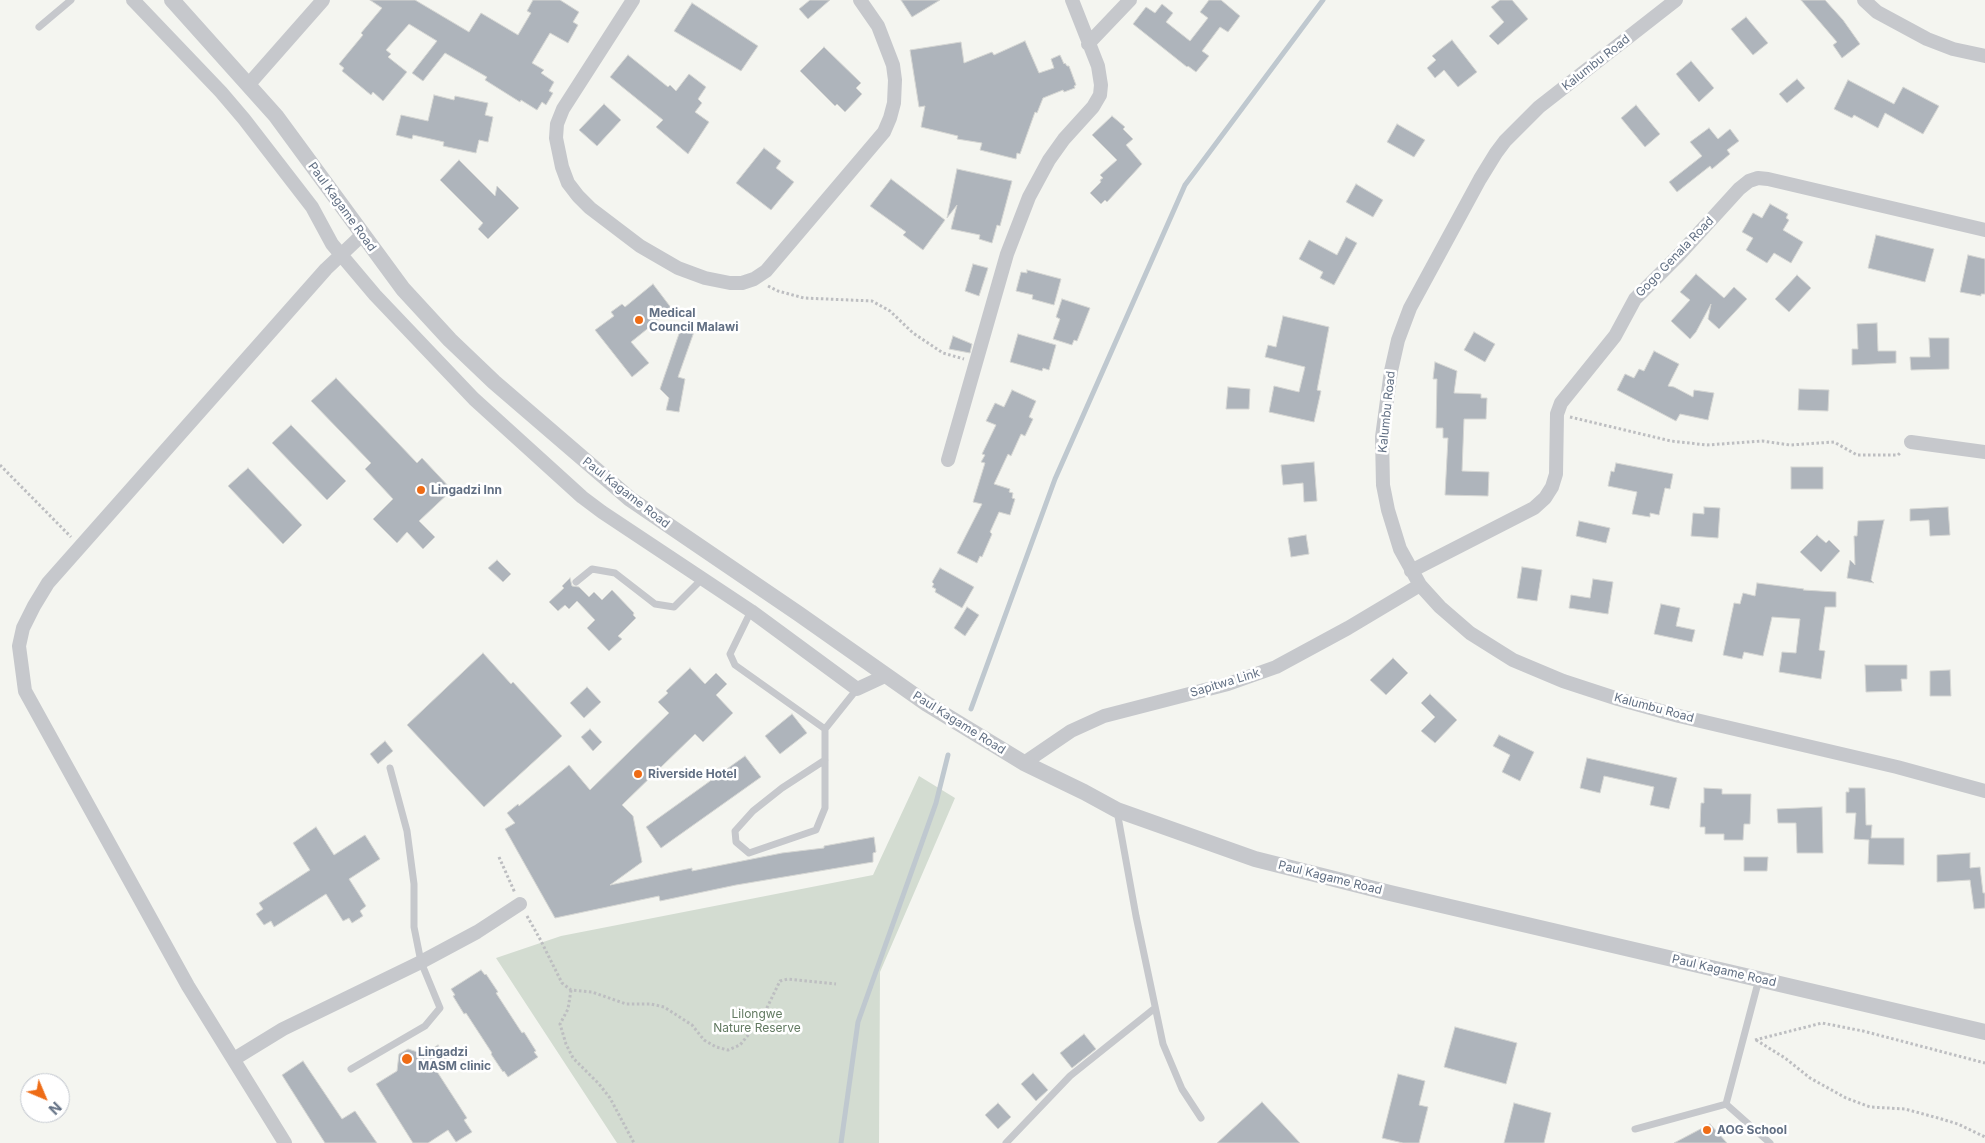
<!DOCTYPE html>
<html>
<head>
<meta charset="utf-8">
<style>
	body { margin:0 }
	#map { position:relative; width:1985px; height:1143px; overflow:hidden; background:#f4f5f0; font-family:Inter,sans-serif }
	canvas { display:block }
	.north { position:absolute; left:20px; top:1073px; width:50px; height:50px; box-sizing:border-box; background:#fff; border:1px solid #c0c5cd; border-radius:50%; rotate:135deg; font-size:14px; font-weight:700; line-height:20px; text-align:center; color:#616f83 }
	.north::after { content:''; display:block; margin:auto; width:18px; height:22px; background:#ee6c16; clip-path:polygon(50% 0,100% 100%,50% 72%,0 100%) }
</style>
</head>
<body>
<div id="map">
<canvas width="1985" height="1143"></canvas>
<div class="north">N</div>
</div>
<script>
const g = document.querySelector('canvas').getContext('2d');
g.lineJoin = 'round';
function fillPath(path, color) {
  g.fillStyle = color;
  g.fill(path, 'evenodd');
}
function poly(rows) {
  const path = new Path2D();
  for (const r of rows) {
    path.moveTo(r[0], r[1]);
    for (let i = 2; i < r.length; i += 2) path.lineTo(r[i], r[i + 1]);
  }
  return path;
}
function stroke(path, color, width, dash) {
  g.strokeStyle = color;
  g.lineWidth = width;
  g.lineCap = dash ? 'butt' : 'round';
  g.setLineDash(dash || []);
  g.stroke(path);
}
function label(font, color, halo, rows, align = 'center') {
  g.font = font + ' Inter,sans-serif';
  g.lineWidth = 5;
  g.setLineDash([]);
  g.textBaseline = 'middle';
  g.strokeStyle = halo;
  g.fillStyle = color;
  for (const [text, x, y, turn = 0] of rows) {
    g.save();
    g.translate(x, y);
    g.rotate((+turn || 0) * Math.PI / 180);
    g.textAlign = isNaN(turn) ? turn : align;
    if (halo) g.strokeText(text, 0, 0);
    g.fillText(text, 0, 0);
    g.restore();
  }
}
fillPath(poly([
	[919,776,955,798,880,972,879,1143,617,1143,496,958,561,936,873,875]
]), '#d3dcd1');
stroke(poly([
	[971,709,1055,479,1185,185,1323,0],
	[841,1143,858,1022,936,803,948,755]
]), '#bfc8cf', 5);
const building = poly([
	[370,0,415,0,469,32,481,13,518,35,531,13,527,11,533,0,560,0,579,12,573,22,578,25,568,43,550,33,532,63,544,70,541,73,554,82,549,91,553,93,546,105,542,102,537,110,521,100,520,102,485,80,487,77,445,53,423,81,412,73,437,41,409,24,386,50,391,54,388,57,407,72,383,101,373,92,371,95,342,71,344,68,339,64,363,35,361,33,382,8,370,0],
	[810,0,830,0,808,19,799,9,810,0],
	[901,0,940,0,912,17,901,0],
	[1209,0,1221,0,1240,16,1228,32,1220,27,1202,51,1209,56,1196,72,1188,66,1187,67,1133,24,1146,7,1155,13,1162,4,1173,13,1166,22,1190,41,1208,18,1200,12,1209,0],
	[1500,0,1512,0,1528,19,1498,45,1489,36,1504,22,1491,7,1500,0],
	[1801,0,1825,0,1843,20,1860,44,1842,58,1833,45,1837,42,1801,0],
	[692,3,758,46,741,71,674,31,692,3],
	[1746,17,1768,43,1753,55,1731,29,1746,17],
	[1452,40,1477,72,1458,87,1444,70,1435,78,1427,68,1436,60,1432,56,1452,40],
	[1025,41,1039,73,1054,68,1051,59,1060,55,1064,64,1065,63,1067,66,1069,66,1076,85,1074,86,1075,88,1064,92,1063,90,1043,98,1037,113,1035,112,1020,154,1017,153,1016,159,980,150,982,143,957,139,958,136,921,127,925,106,919,107,910,50,961,42,964,63,992,52,994,55,1025,41],
	[824,47,861,83,856,88,862,94,845,112,837,104,835,106,800,71,824,47],
	[628,55,668,87,670,85,676,91,689,74,706,87,698,99,702,103,695,112,709,122,688,154,656,127,663,120,610,77,628,55],
	[1691,61,1714,88,1699,102,1676,74,1691,61],
	[1797,79,1805,88,1787,103,1779,94,1797,79],
	[1848,80,1894,104,1903,87,1939,106,1923,134,1885,113,1878,128,1854,115,1852,118,1834,109,1848,80],
	[434,95,454,100,455,96,488,103,485,115,493,117,488,142,479,140,476,153,443,146,444,142,413,135,412,139,396,135,401,115,428,121,434,95],
	[604,104,621,120,597,146,579,130,604,104],
	[1636,105,1660,134,1645,147,1621,118,1636,105],
	[1112,116,1125,127,1123,129,1133,139,1126,145,1142,164,1107,202,1105,200,1101,204,1090,193,1101,182,1100,180,1103,178,1100,175,1117,160,1092,135,1112,116],
	[1397,124,1425,140,1414,157,1387,142,1397,124],
	[1709,128,1718,139,1730,129,1739,141,1727,150,1730,154,1712,169,1710,166,1677,192,1669,182,1702,156,1690,142,1709,128],
	[764,148,781,161,776,168,794,182,771,210,736,183,764,148],
	[459,160,495,196,497,186,519,208,488,239,478,229,483,223,440,180,459,160],
	[957,169,1012,181,1000,226,997,225,992,243,979,239,980,235,951,229,957,205,947,218,957,169],
	[891,179,945,220,923,250,903,235,906,232,870,206,891,179],
	[1356,184,1383,200,1373,217,1346,202,1356,184],
	[1770,204,1788,214,1786,218,1789,220,1783,230,1803,242,1791,263,1774,253,1767,263,1746,250,1753,238,1742,232,1753,213,1762,218,1770,204],
	[1876,235,1934,249,1925,282,1868,268,1876,235],
	[1346,237,1357,243,1334,285,1320,278,1323,272,1299,259,1309,240,1337,255,1346,237],
	[1968,255,1985,259,1985,294,1981,294,1981,296,1960,292,1968,255],
	[973,264,988,268,979,296,965,291,973,264],
	[1027,270,1061,279,1054,305,1032,299,1033,295,1016,291,1021,272,1027,273,1027,270],
	[1696,274,1724,298,1734,287,1747,299,1719,329,1708,319,1711,304,1696,332,1690,339,1671,321,1690,300,1680,292,1696,274],
	[1797,275,1811,288,1789,312,1775,299,1797,275],
	[653,284,672,309,631,342,649,363,632,377,595,330,614,316,611,312,622,304,625,307,653,284],
	[1062,299,1090,308,1077,341,1074,340,1072,345,1053,339,1060,319,1056,317,1062,299],
	[1283,316,1329,327,1317,390,1321,391,1314,422,1269,412,1274,386,1299,392,1305,367,1265,357,1268,345,1276,347,1283,316],
	[1877,323,1878,351,1896,351,1896,363,1852,365,1852,349,1858,349,1857,324,1877,323],
	[682,325,695,329,678,377,685,379,679,412,666,410,669,398,660,389,682,325],
	[1474,332,1495,344,1485,362,1464,350,1474,332],
	[1018,334,1056,345,1049,370,1043,368,1042,371,1010,362,1018,334],
	[953,336,972,344,970,353,949,349,953,336],
	[1929,338,1949,338,1949,369,1911,370,1910,357,1930,357,1929,338],
	[1654,351,1679,364,1668,386,1674,387,1693,397,1694,390,1714,393,1708,420,1680,414,1676,421,1617,390,1625,374,1634,378,1639,369,1644,371,1654,351],
	[1435,362,1457,371,1454,393,1481,394,1481,398,1487,398,1486,419,1464,419,1462,471,1489,472,1488,496,1445,495,1448,438,1443,438,1443,428,1436,428,1437,379,1433,379,1435,362],
	[336,378,417,463,422,458,452,490,419,521,435,537,423,549,407,532,397,543,373,519,393,499,365,469,371,463,311,401,336,378],
	[1228,387,1250,389,1249,409,1226,409,1228,387],
	[1799,389,1829,390,1828,411,1798,410,1799,389],
	[1012,390,1036,401,1029,417,1033,419,1025,436,1021,434,1011,456,1008,454,994,484,1010,489,1009,492,1013,493,1012,498,1015,499,1010,515,999,512,990,532,992,534,982,557,980,556,977,563,957,553,982,504,973,502,985,463,981,462,985,455,982,454,996,425,986,421,995,403,1004,407,1012,390],
	[291,425,346,481,327,500,272,443,291,425],
	[1314,462,1317,501,1304,502,1303,483,1283,485,1281,465,1314,462],
	[1616,463,1673,474,1670,489,1665,488,1659,515,1650,513,1650,517,1632,514,1637,492,1608,486,1611,471,1614,472,1616,463],
	[1791,467,1823,467,1823,489,1791,489,1791,467],
	[248,468,302,525,283,544,228,486,248,468],
	[1704,507,1720,508,1718,538,1691,536,1693,513,1704,514,1704,507],
	[1948,507,1950,535,1930,536,1929,520,1910,521,1910,509,1948,507],
	[1884,520,1871,580,1874,583,1847,578,1850,560,1855,565,1854,536,1857,536,1858,521,1884,520],
	[1579,521,1610,528,1606,543,1576,536,1579,521],
	[1306,535,1309,554,1291,557,1288,538,1306,535],
	[1817,535,1826,543,1829,540,1840,551,1821,572,1800,552,1817,535],
	[497,560,511,574,503,582,488,568,497,560],
	[1522,567,1542,570,1537,601,1517,598,1522,567],
	[940,568,974,587,962,608,935,592,936,589,932,587,934,584,932,582,940,568],
	[570,578,572,586,579,587,589,597,594,592,602,600,612,590,634,613,633,615,636,618,618,636,622,639,609,651,587,628,595,620,577,601,569,609,565,605,558,611,549,602,564,588,562,586,570,578],
	[1593,579,1613,582,1608,614,1569,608,1571,595,1590,598,1593,579],
	[1757,583,1804,589,1803,590,1836,592,1836,607,1825,607,1819,650,1825,651,1821,679,1779,672,1782,652,1796,653,1800,619,1772,617,1763,656,1744,652,1742,659,1723,655,1734,603,1740,604,1743,593,1755,596,1757,583],
	[1661,604,1680,608,1676,626,1695,630,1692,642,1654,634,1661,604],
	[967,607,979,615,965,636,954,628,967,607],
	[483,653,511,684,513,682,562,736,484,807,407,725,483,653],
	[1393,658,1408,673,1386,695,1370,680,1393,658],
	[1865,665,1907,665,1907,679,1901,679,1902,691,1866,692,1865,665],
	[690,668,705,684,716,673,727,684,716,695,733,713,703,742,695,734,622,805,633,816,642,862,610,885,692,868,692,871,782,853,824,848,824,846,874,837,876,852,873,853,873,862,736,885,660,901,659,896,555,918,505,829,515,823,507,813,518,804,519,806,569,765,590,790,669,713,658,702,668,693,666,691,690,668],
	[1950,670,1951,696,1930,696,1930,671,1950,670],
	[587,687,601,702,584,718,570,703,587,687],
	[1430,694,1457,720,1435,743,1421,731,1435,717,1421,703,1430,694],
	[792,714,807,733,780,754,765,736,792,714],
	[590,729,602,742,593,751,581,737,590,729],
	[1499,735,1534,752,1520,781,1502,772,1510,755,1493,746,1499,735],
	[385,741,393,751,378,764,370,754,385,741],
	[745,756,761,777,661,848,646,827,745,756],
	[1587,758,1677,778,1669,809,1650,805,1654,787,1604,776,1600,793,1580,788,1587,758],
	[1704,788,1722,789,1722,794,1751,794,1750,824,1744,824,1743,840,1724,840,1724,834,1705,834,1705,827,1700,827,1701,803,1704,803,1704,788],
	[1849,788,1865,788,1866,825,1872,825,1871,838,1904,838,1904,865,1868,864,1869,840,1854,839,1856,813,1846,813,1846,792,1849,792,1849,788],
	[1822,807,1823,853,1797,853,1796,823,1778,823,1777,809,1822,807],
	[316,827,334,855,365,835,380,859,349,879,366,906,360,911,363,916,352,923,349,918,343,921,326,894,274,927,271,921,264,925,256,914,263,909,259,903,310,870,293,843,316,827],
	[1970,853,1970,868,1980,867,1983,893,1985,893,1985,908,1974,909,1970,880,1937,882,1937,855,1970,853],
	[1744,857,1768,857,1767,871,1744,871,1744,857],
	[481,970,485,975,486,974,498,992,496,993,522,1033,524,1032,536,1051,534,1052,538,1057,508,1077,504,1071,503,1072,491,1054,492,1053,466,1013,464,1014,453,996,455,995,451,989,481,970],
	[1455,1027,1517,1043,1506,1084,1444,1067,1455,1027],
	[1084,1034,1096,1049,1072,1068,1060,1053,1084,1034],
	[438,1045,449,1062,436,1070,467,1118,464,1120,472,1132,456,1142,448,1130,428,1143,413,1143,376,1084,397,1071,399,1054,408,1049,424,1054,438,1045],
	[303,1061,342,1119,355,1111,377,1143,325,1143,282,1075,303,1061],
	[1033,1073,1048,1090,1036,1101,1021,1084,1033,1073],
	[1398,1074,1425,1081,1419,1105,1428,1107,1419,1143,1403,1143,1382,1138,1398,1074],
	[1262,1102,1300,1143,1217,1143,1262,1102],
	[998,1103,1011,1117,998,1129,985,1115,998,1103],
	[1514,1103,1551,1113,1544,1143,1504,1143,1514,1103],
	[1710,1124,1727,1143,1674,1143,1710,1124]
]);
fillPath(building, '#aeb4bb');
stroke(building, '#d5d6d3', 1);
stroke(poly([
	[768,286,778,291,804,298,872,301,890,311,913,333,943,353,964,359],
	[1570,417,1671,441,1707,445,1762,441,1790,445,1834,442,1857,455,1898,455,1901,452],
	[0,465,71,537],
	[499,857,515,893],
	[527,916,540,939,562,983,571,990,592,992,626,1004,651,1004,664,1007,692,1025,704,1040,716,1047,728,1050,740,1045,762,1018,780,981,788,979,836,984],
	[571,990,568,1009,560,1024,566,1044,573,1058,599,1084,610,1098,634,1143],
	[1755,1040,1822,1023,1863,1031,1985,1063],
	[1756,1040,1785,1058,1810,1078,1846,1098,1870,1107,1905,1109,1938,1118,1958,1124,1985,1137]
]), '#bdbec1', 3, [2.5, 2.5]);
stroke(poly([
	[39,27,71,0],
	[576,582,592,569,615,573,655,604,674,607,703,578],
	[751,611,730,654,735,665,825,729],
	[825,760,782,788,753,811,735,831,736,842,749,853,816,830,825,808,825,729,857,689],
	[1117,811,1136,916,1163,1044,1182,1089,1201,1118],
	[351,1069,425,1026,440,1008,421,962,414,927,414,884,407,831,390,768],
	[1726,1104,1759,979],
	[1635,1129,1726,1104,1770,1143],
	[1006,1143,1070,1076,1155,1008]
]), '#c6c8cc', 7);
stroke(poly([
	[133,0,221,92,244,119,312,207,332,244,375,295,474,399,582,497,602,512,751,611,857,689,885,676],
	[633,0,563,109,557,124,556,138,562,167,568,183,578,196,590,208,640,246,678,268,705,278,730,283,742,283,754,279,766,271,884,132,890,118,894,103,895,80,893,65,878,26,860,0],
	[1676,0,1539,107,1505,141,1496,153,1480,179,1410,308,1398,340,1391,371,1382,437,1383,485,1388,510,1400,549,1420,585,1440,607,1470,633,1513,660,1563,681,1618,699,1679,716,1897,767,1985,791],
	[1864,0,1877,12,1927,39,1953,49,1985,56],
	[1088,44,1130,0],
	[249,84,323,0],
	[1911,442,1985,452],
	[948,460,1007,254,1029,197,1049,160,1064,139,1093,107,1100,95,1101,85,1098,66,1072,0],
	[1411,571,1534,508,1545,498,1552,487,1556,474,1557,414,1561,403,1615,336,1635,299,1678,256,1739,189,1749,181,1758,178,1768,179,1985,230],
	[1024,763,1071,731,1104,716,1228,684,1276,667,1348,628,1420,585],
	[234,1059,283,1029,421,962,477,932,520,904],
	[285,1143,188,986,25,691,19,646,23,628,34,606,48,583,326,269,362,235]
]), '#c6c8cc', 14);
stroke(poly([
	[172,0,276,116,403,289,450,340,494,382,630,499,799,614,927,704,1024,763,1084,792,1117,810,1255,859,1390,893,1985,1032]
]), '#c6c8cc', 16);
for (const [x, y, r, color] of [
	[639,320,5,"#ee6c16"],
	[421,490,5,"#ee6c16"],
	[638,774,5,"#ee6c16"],
	[407,1059,6,"#ee6c16"],
	[1707,1130,5,"#ee6c16"]
]) {
  const dot = new Path2D();
  dot.arc(x, y, r, 0, 2 * Math.PI);
  g.fillStyle = color;
  g.fill(dot);
  stroke(dot, '#fff', 2);
}
label('12px', '#616f83', '#fff', [
	["Kalumbu Road",1596,63,-38],
	["Paul Kagame Road",342,207,54],
	["Gogo Genala Road",1675,257,-46],
	["Kalumbu Road",1387,412,-84],
	["Paul Kagame Road",626,493,38],
	["Sapitwa Link",1225,683,-17],
	["Kalumbu Road",1654,708,15],
	["Paul Kagame Road",959,723,32],
	["Paul Kagame Road",1330,878,14],
	["Paul Kagame Road",1724,971,13]
]);
label('bold 12px', '#616f83', '#fff', [
	["Medical",649,313],
	["Council Malawi",649,327],
	["Lingadzi Inn",431,490],
	["Riverside Hotel",648,774],
	["Lingadzi",418,1052],
	["MASM clinic",418,1066],
	["AOG School",1717,1130]
], 'left');
label('12px', '#627a61', '#fff', [
	["Lilongwe",757,1014],
	["Nature Reserve",757,1028]
]);
</script>
</body>
</html>
